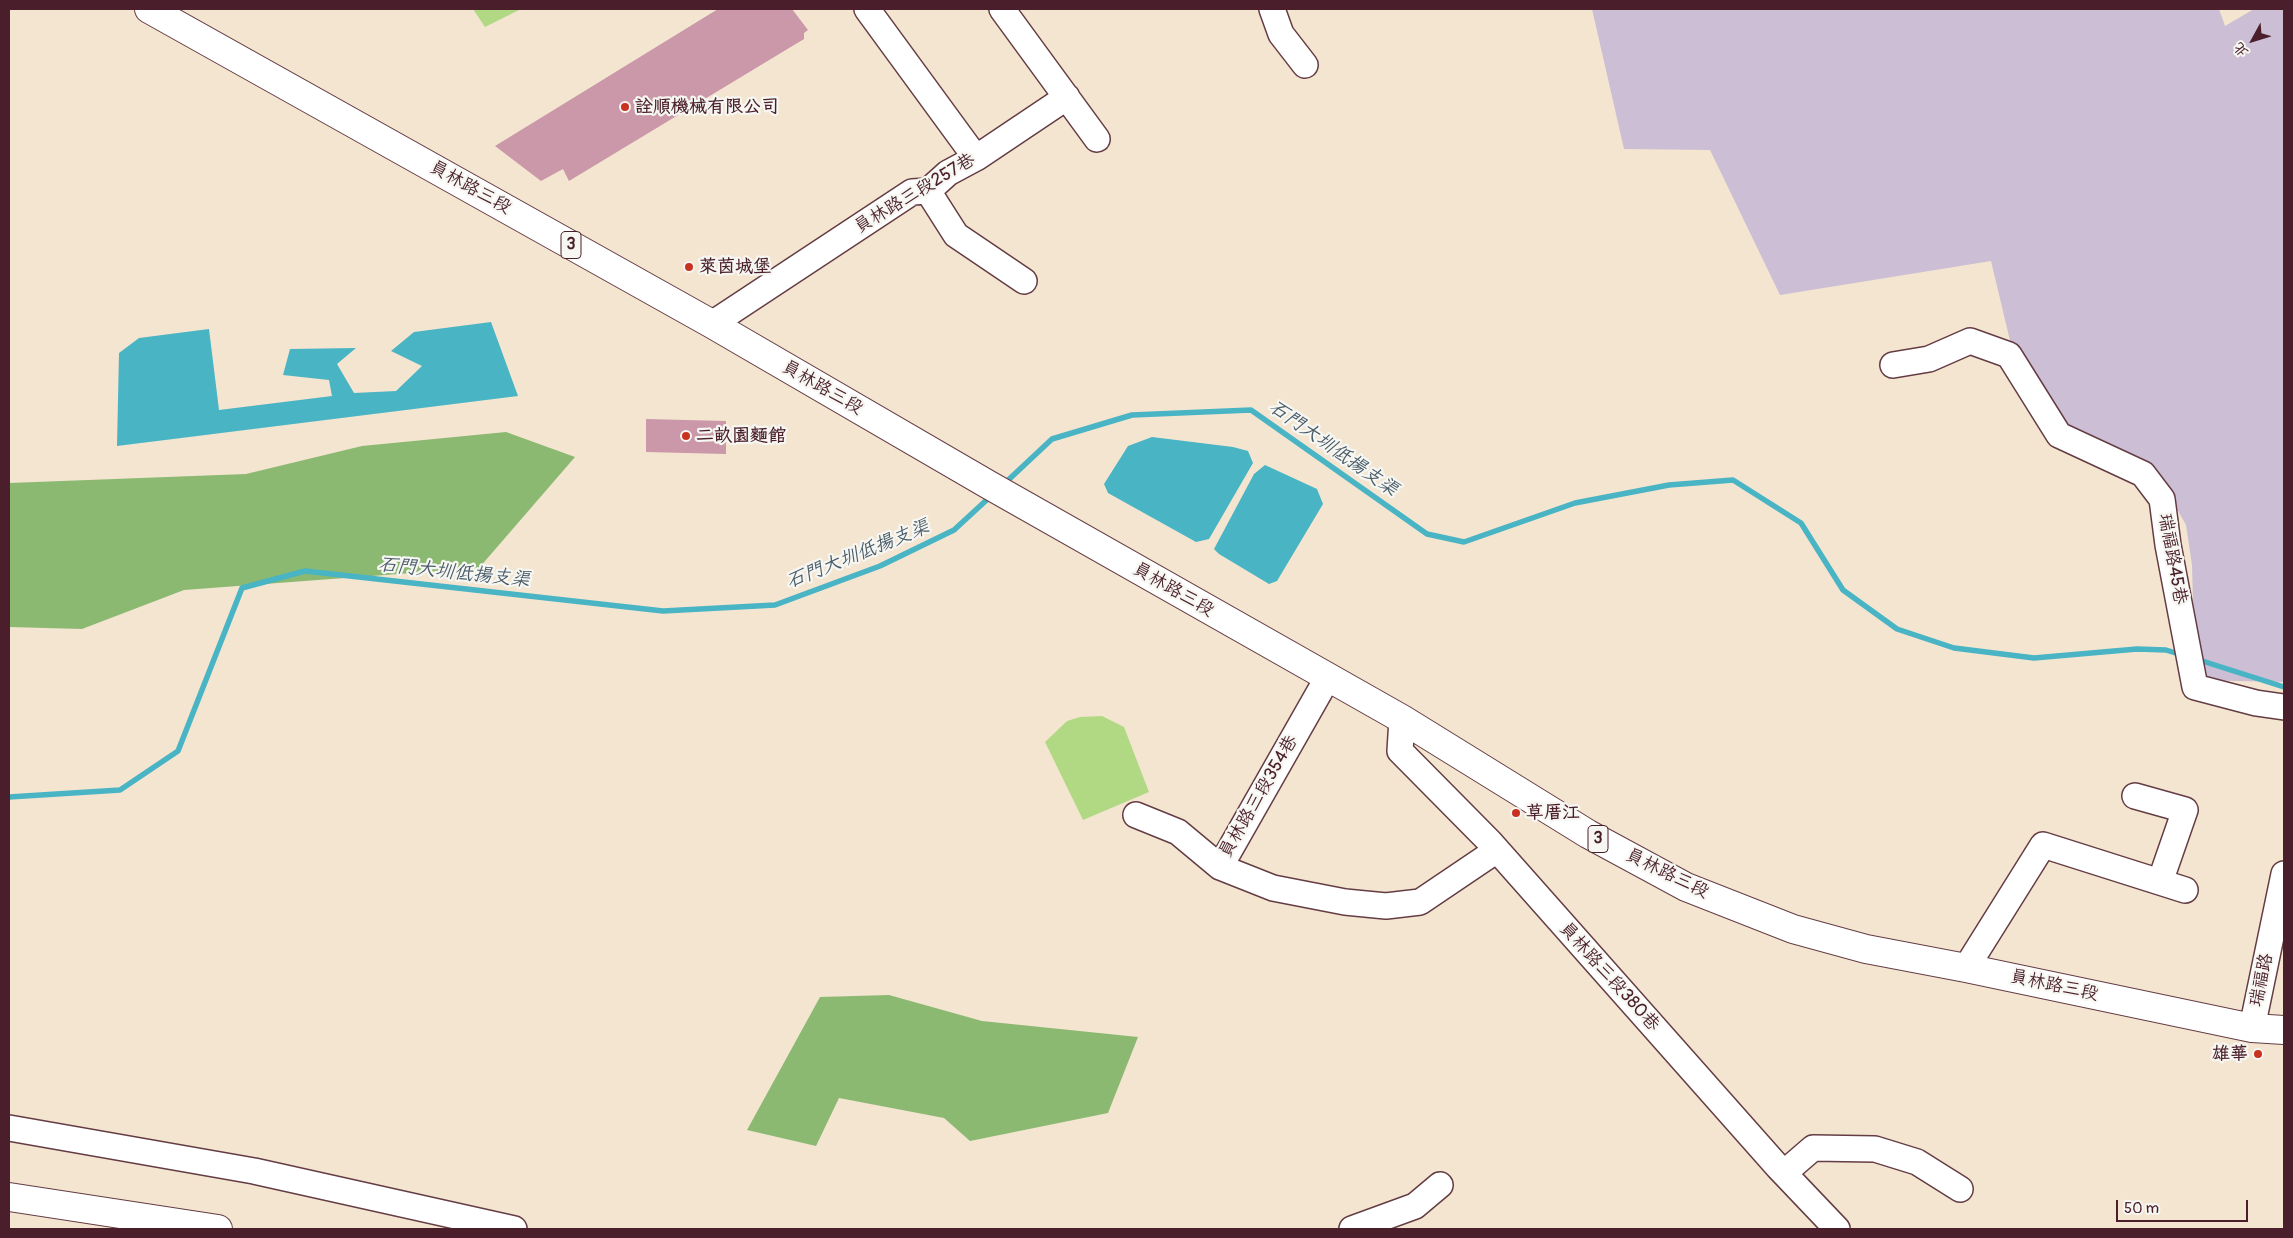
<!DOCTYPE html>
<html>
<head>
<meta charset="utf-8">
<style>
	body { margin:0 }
	#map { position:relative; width:2293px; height:1238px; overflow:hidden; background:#f4e5d1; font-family:Pangolin,"LXGW WenKai TC",sans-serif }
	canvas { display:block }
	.frame { position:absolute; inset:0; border:10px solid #4a1f2b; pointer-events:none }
	.north { position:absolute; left:2228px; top:15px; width:50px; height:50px; -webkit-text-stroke:4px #f6f6f2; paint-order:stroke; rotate:231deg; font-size:14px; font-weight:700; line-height:20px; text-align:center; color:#4a1f2b }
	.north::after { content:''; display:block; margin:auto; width:18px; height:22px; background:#4a1f2b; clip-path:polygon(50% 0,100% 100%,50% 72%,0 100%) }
	.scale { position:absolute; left:2116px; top:1200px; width:132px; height:22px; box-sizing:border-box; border:2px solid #4a1f2b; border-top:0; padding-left:6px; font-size:15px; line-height:18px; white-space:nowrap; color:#4a1f2b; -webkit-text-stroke:4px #f6f6f2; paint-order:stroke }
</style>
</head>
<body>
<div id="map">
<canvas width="2293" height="1238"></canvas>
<div class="frame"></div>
<div class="north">北</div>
<div class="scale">50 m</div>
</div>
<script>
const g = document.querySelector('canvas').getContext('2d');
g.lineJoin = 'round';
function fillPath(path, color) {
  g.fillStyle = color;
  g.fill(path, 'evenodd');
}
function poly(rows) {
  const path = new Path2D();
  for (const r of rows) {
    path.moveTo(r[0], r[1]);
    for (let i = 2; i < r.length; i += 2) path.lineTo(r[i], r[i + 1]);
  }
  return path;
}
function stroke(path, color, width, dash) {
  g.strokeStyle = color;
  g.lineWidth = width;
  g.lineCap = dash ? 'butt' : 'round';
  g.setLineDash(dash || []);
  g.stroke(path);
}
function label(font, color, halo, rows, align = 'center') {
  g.font = font + ' Pangolin,"LXGW WenKai TC",sans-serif';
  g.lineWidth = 4.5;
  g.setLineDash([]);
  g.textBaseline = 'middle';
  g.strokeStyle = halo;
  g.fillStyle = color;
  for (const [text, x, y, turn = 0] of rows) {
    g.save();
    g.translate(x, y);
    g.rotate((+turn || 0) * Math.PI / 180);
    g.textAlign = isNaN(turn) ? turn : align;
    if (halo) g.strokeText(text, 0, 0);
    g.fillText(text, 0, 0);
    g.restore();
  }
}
fillPath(poly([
	[1592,9,2219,9,2225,26,2254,9,2284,9,2284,682,2195,680,2192,565,2186,525,2173,502,2059,435,2012,349,1991,261,1780,295,1710,150,1624,149]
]), '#ccbed4');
fillPath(poly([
	[473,9,521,9,485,27],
	[1102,716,1124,727,1149,792,1083,820,1045,742,1067,721,1080,717]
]), '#b1d984');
fillPath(poly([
	[506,432,575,457,479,568,184,590,82,629,9,627,9,483,246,474,362,446],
	[889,995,982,1021,1138,1037,1108,1113,970,1141,944,1118,839,1098,816,1146,747,1130,820,997]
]), '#8cb972');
fillPath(poly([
	[491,322,518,396,117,446,119,353,139,338,209,329,219,410,332,396,329,380,283,375,290,349,356,348,337,364,354,393,396,391,422,366,391,351,414,332],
	[1152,437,1233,447,1248,451,1253,463,1209,539,1196,542,1108,493,1104,484,1128,446],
	[1265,465,1317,489,1323,504,1277,581,1269,584,1219,554,1214,549,1254,474]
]), '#48b4c4');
stroke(poly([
	[1004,484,1052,439,1132,415,1251,410,1427,534,1464,542,1575,503,1669,485,1733,480,1801,523,1843,590,1897,629,1954,648,2034,658,2137,649,2166,650,2182,655],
	[2196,659,2284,687],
	[9,797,120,790,178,751,242,588,305,571,663,611,775,605,880,566,954,530,992,495]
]), '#48b4c4', 5.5);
fillPath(poly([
	[718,9,792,9,808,30,804,33,804,39,569,181,563,169,541,181,495,146],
	[646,419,726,421,726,454,646,452]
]), '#ca98a9');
const minor = poly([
	[867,9,976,158],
	[1002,9,1097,139],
	[1272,9,1281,34,1305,65],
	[928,191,956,235,1024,281],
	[712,324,912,192,928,191,948,173,976,158,1067,97],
	[1893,365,1929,359,1970,341,2009,355,2059,435,2143,474,2162,499,2168,545,2195,687,2256,703,2284,707],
	[1328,677,1220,867,1273,888,1345,902,1386,906,1420,902,1497,850],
	[1402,719,1400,751,1490,842,1778,1167,1837,1229],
	[2135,796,2185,810,2160,882],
	[1136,815,1178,832,1220,867],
	[1966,968,2043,845,2185,890],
	[2252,1028,2284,874],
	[9,1128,254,1171,514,1229],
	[1784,1173,1813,1148,1875,1149,1917,1162,1960,1189],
	[1352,1229,1415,1206,1440,1185]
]);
const major = poly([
	[149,9,712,324,989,485,1402,719,1588,834,1686,887,1793,929,1866,949,1966,968,2252,1028,2284,1030]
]);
const highway = poly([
	[9,1197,218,1229]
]);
stroke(minor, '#643d44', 28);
stroke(major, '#643d44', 30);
stroke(highway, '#643d44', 30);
stroke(minor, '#fff', 25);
stroke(major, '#fff', 28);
stroke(highway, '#fff', 28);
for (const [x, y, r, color] of [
	[625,107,5,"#c8321e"],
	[689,267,5,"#c8321e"],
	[686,436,5,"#c8321e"],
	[1516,813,5,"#c8321e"],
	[2258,1054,5,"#c8321e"]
]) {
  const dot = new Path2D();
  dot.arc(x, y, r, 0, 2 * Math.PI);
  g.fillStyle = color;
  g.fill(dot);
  stroke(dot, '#f6f6f2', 2);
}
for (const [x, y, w] of [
	[571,245,20],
	[1598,839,20]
]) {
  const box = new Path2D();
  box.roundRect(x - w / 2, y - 13.5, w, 27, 4);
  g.fillStyle = '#f6f6f2';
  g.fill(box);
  stroke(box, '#4a1f2b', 1);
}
label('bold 16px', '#4a1f2b', null, [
	["3",571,245],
	["3",1598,839]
]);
label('bold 18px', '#4a1f2b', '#f6f6f2', [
	["詮順機械有限公司",635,107],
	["萊茵城堡",699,267],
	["二畝園麵館",696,436],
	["草厝江",1526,813],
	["雄華",2248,1054,"right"]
], 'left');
label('18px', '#4a1f2b', '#f6f6f2', [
	["員林路三段",470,188,29],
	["員林路三段257巷",915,194,-31],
	["員林路三段",822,388,30],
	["瑞福路45巷",2172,559,80],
	["員林路三段",1173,590,30],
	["員林路三段354巷",1259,797,-60],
	["員林路三段",1667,874,26],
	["員林路三段380巷",1609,977,48],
	["瑞福路",2262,980,-78],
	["員林路三段",2054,986,12]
]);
label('italic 19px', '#495b68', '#f6f6f2', [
	["石門大圳低揚支渠",1333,449,35],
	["石門大圳低揚支渠",858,555,-22],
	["石門大圳低揚支渠",454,573,6]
]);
</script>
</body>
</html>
